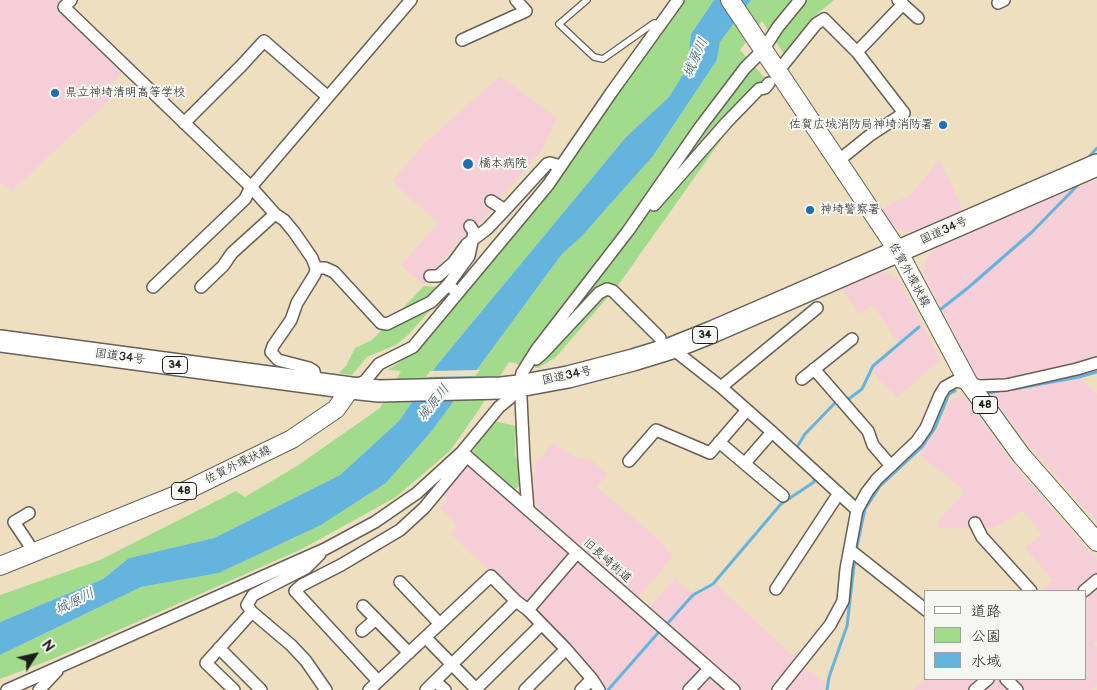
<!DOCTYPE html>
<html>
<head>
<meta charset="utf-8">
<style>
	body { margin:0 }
	#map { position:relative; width:1097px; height:690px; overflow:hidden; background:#efdfc1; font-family:"Balsamiq Sans","Klee One",sans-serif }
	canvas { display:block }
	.legend { position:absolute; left:924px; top:590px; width:162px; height:90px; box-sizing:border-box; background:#f6f6f2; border:1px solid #9f9f9c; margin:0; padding:6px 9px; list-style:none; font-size:15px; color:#1c1c1c }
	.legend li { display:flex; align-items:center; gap:10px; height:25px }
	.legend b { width:25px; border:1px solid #9f9f9c }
	.north { position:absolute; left:10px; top:630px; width:50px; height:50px; -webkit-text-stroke:4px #f6f6f2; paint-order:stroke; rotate:55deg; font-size:14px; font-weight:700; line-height:20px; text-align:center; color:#1c1c1c }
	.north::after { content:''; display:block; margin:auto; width:18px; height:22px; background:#1c1c1c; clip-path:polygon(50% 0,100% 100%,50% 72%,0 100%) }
</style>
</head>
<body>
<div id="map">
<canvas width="1097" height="690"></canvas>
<ul class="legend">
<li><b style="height:6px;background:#fff"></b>道路</li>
<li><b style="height:14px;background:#a3db8c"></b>公園</li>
<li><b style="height:14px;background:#64b4de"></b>水域</li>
</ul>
<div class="north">N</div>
</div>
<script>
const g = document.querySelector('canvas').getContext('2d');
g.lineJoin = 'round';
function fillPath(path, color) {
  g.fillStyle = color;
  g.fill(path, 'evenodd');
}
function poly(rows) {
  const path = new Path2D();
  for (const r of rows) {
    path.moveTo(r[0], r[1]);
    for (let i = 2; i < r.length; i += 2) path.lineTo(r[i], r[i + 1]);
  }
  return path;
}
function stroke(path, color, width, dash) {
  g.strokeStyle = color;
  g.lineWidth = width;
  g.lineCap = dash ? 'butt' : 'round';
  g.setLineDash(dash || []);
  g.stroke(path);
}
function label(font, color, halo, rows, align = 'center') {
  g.font = font + ' "Balsamiq Sans","Klee One",sans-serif';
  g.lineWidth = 4;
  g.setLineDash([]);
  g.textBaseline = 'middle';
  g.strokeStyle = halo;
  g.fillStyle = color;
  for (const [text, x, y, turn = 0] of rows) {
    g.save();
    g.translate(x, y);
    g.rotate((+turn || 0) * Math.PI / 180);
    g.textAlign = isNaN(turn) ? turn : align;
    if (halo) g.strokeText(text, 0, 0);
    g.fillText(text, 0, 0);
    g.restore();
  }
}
fillPath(poly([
	[0,0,63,0,58,6,123,71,109,88,111,99,12,190,0,183],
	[500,76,557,118,544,147,477,226,458,241,424,286,401,265,438,223,392,181,424,144],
	[940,159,963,211,913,233,900,230,886,222,877,211,912,194],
	[1097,180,1097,356,1039,373,992,380,977,378,922,270,932,250,1045,200],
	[884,272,898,278,940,360,897,398,874,373,875,366,900,346,873,305,859,314,841,288],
	[1079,377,1097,395,1097,523,1031,448,989,393],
	[963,395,1011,462,1097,560,1097,576,1081,591,1042,591,1053,580,1025,548,1042,534,1022,510,1004,523,988,529,939,528,938,521,965,491,919,454,938,429,951,399],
	[553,443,572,456,591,460,607,474,597,487,656,537,673,557,637,599,648,609,675,578,696,596,717,585,792,655,796,651,806,659,802,665,825,683,824,690,605,690,595,675,451,534,457,525,440,508,447,499,441,493,467,463,533,521,541,513,533,495,534,465],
	[1097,590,1097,640,1093,644,1097,648,1097,684,1091,690,984,690,996,679,1086,679,1086,600],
	[926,679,984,679,971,690,913,690]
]), '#f6cfd8');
fillPath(poly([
	[684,0,714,0,691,34,687,68,669,97,626,137,437,365,399,421,340,475,214,538,129,558,103,579,0,622,0,595,100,560,236,491,245,497,297,466,380,408,401,371,388,370,417,350,550,191],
	[751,0,834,0,817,14,784,54,762,21,740,50,765,78,619,284,556,357,538,368,509,362,480,408,450,451,396,497,302,549,53,659,0,679,0,655,141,587,219,573,321,525,386,483,431,432,562,254,582,236,653,156,717,60,720,42],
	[424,286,439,287,434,306,408,335,396,345,367,357,352,375,339,373,346,366,355,348,372,340],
	[493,421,516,426,515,455,519,464,520,485,514,490,472,452]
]), '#a3db8c');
fillPath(poly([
	[714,0,751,0,720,42,717,60,653,156,582,236,562,254,431,432,386,483,321,525,219,573,141,587,0,655,0,622,103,579,129,558,214,538,340,475,399,421,437,365,626,137,669,97,687,68,691,34]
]), '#64b4de');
fillPath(poly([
	[480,370,475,376,426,377,430,371]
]), '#efdfc1');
stroke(poly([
	[1087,159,1097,148],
	[941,309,969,287,1032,232,1077,186],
	[1014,389,1079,377,1097,372],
	[989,393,1003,390],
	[844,400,850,398,862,389,873,366,919,327],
	[801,452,797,447,805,434,835,403,838,402],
	[856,551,865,509,880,486,922,447,935,428,949,394,955,391],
	[667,624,693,595,713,584,781,504,814,482,815,474],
	[608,690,658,633],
	[827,690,829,677,847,626,855,557]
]), '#64b4de', 3);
const lane = poly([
	[587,0,559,24,594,57,603,59,654,23,662,23]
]);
const street = poly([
	[71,0,64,7,251,187,275,214,284,220,294,232,312,258,316,268,315,274,297,303,291,320,273,346,271,352,278,360,309,368,314,371,316,384],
	[898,0,918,18],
	[998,3,1004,0],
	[462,40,526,11,516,0],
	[857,52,903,4],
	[783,65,816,24,824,19,857,52,904,113,869,136,838,161],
	[184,123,242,65,264,41,328,97],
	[491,201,505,210,547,164,550,163,561,166],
	[654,205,727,122,759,89,765,88,769,83],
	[316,268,325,268,334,272,381,323,387,324,431,302,448,285,457,292],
	[430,276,438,276,453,263,467,244,487,229,505,210],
	[448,285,469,256,474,232,470,226],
	[153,287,245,199,251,187,411,0],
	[201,287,223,266,232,253,275,214],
	[679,354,721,387,772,432,857,510],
	[536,359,543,353,599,293,607,289,613,291,660,338],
	[814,369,868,431,873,445,891,466],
	[802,379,852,339],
	[354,386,365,381,379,364,413,347,548,185,611,93,678,0],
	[519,386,521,398,524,460,528,510],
	[721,387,817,308],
	[719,442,783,496],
	[462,452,734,690],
	[629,461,656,430,710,453,747,410],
	[745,463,772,432],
	[29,513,14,522,34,552],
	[975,523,982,537,1031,591],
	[850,550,926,610],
	[320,554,306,568,253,595,247,605,252,612,291,645,306,661,326,690],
	[400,582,440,624],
	[776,589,839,493],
	[1084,591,1097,580],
	[363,606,409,653],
	[528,610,577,553],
	[362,631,376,619],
	[426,638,477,690],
	[219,648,261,690],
	[1006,679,1017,690],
	[378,681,295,591,302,585,341,565,400,530,424,508,463,461,462,452],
	[435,681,445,690],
	[476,689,541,625],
	[7,690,325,549,375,522,417,493,462,452,499,407,510,398,519,386,522,373,537,349,628,231,701,126,745,68,763,50,778,27,800,0],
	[39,690,57,671],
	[234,690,206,663,252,612],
	[369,690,491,576,516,601,528,610,566,649,592,679,599,690],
	[426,690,516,601],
	[525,690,566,649],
	[581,690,592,679],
	[689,690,709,669],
	[778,690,830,625,843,601,846,569,857,510,867,492,877,479,917,441,926,428,940,395,945,387,956,381,980,386,1006,385,1077,369,1097,363],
	[975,690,988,679]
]);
const primary = poly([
	[730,0,898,251,968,382,1021,455,1097,542],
	[0,566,181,493,292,439,336,409,351,388]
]);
const highway = poly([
	[0,341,351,388,379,391,501,388,519,386,568,377,633,360,672,348,712,332,1097,165]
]);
stroke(lane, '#666056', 8);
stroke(street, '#666056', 14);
stroke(primary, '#666056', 20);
stroke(highway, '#666056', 24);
stroke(lane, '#fff', 5.5);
stroke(street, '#fff', 11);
stroke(primary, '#fff', 18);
stroke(highway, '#fff', 21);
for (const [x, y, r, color] of [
	[55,93,5,"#1f6fb2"],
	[943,125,5,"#1f6fb2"],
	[468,164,6,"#1f6fb2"],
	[810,210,5,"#1f6fb2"]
]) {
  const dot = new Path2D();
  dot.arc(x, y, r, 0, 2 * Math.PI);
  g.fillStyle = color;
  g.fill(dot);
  stroke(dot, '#f6f6f2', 2);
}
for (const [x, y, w] of [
	[705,335,25],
	[175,365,25],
	[985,405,25],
	[184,491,25]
]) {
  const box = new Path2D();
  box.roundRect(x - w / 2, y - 8.5, w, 17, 4);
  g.fillStyle = '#f6f6f2';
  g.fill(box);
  stroke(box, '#1c1c1c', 1);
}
label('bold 11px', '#1c1c1c', null, [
	["34",705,335],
	["34",175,365],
	["48",985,405],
	["48",184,491]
]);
label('12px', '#1c1c1c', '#f6f6f2', [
	["県立神埼清明高等学校",65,93],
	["佐賀広域消防局神埼消防署",933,125,"right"],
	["橋本病院",479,164],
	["神埼警察署",820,210]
], 'left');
label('12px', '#1c1c1c', '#f6f6f2', [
	["国道34号",944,231,-24],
	["佐賀外環状線",909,275,61],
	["国道34号",120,357,8],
	["国道34号",567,376,-12],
	["佐賀外環状線",238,465,-26],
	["旧長崎街道",607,561,41]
]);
label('italic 14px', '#39596a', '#f6f6f2', [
	["城原川",696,58,-66],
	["城原川",434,403,-52],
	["城原川",75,602,-26]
]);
</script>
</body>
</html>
